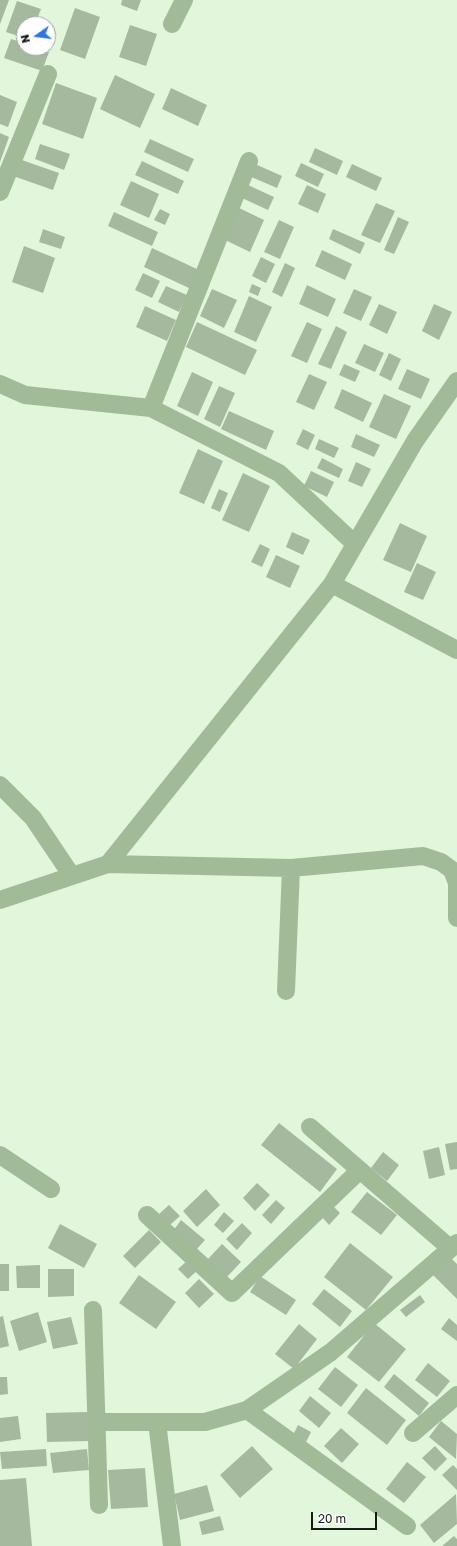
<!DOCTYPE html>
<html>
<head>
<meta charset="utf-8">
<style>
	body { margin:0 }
	#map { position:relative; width:457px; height:1546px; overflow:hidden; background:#e1f6da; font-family:"Golos Text",sans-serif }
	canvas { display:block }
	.north { position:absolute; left:16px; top:16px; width:40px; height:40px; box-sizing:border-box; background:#fff; border:1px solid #a1a4a0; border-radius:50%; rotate:256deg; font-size:11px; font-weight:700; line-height:16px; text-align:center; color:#141b11 }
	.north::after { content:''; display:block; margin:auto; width:14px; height:18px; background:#2d76e2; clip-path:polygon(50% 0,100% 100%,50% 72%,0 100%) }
	.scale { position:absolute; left:311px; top:1512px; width:66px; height:18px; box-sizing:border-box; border:2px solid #141b11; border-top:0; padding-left:5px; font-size:12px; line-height:14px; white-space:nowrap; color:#141b11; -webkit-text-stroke:3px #fff; paint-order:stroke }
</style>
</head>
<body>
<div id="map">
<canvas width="457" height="1546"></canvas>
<div class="north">N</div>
<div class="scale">20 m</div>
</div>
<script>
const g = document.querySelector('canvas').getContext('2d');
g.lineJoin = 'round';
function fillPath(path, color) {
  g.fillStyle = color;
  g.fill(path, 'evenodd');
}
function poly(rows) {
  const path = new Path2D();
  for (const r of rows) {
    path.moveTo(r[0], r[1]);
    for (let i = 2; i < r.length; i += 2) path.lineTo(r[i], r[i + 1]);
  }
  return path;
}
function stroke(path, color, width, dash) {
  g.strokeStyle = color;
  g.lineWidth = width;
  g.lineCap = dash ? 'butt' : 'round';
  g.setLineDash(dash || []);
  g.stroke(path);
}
fillPath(poly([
	[0,0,9,0,0,24],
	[122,0,141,0,137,11,121,5],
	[17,1,41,9,35,24,24,24,24,38,6,32],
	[75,8,100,17,85,59,60,50],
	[130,25,157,34,146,66,119,57],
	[11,39,24,43,24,48,37,48,49,52,42,71,4,58],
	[115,75,155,94,140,128,100,109],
	[56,83,97,98,83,139,42,124],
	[171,88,207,105,198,126,162,109],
	[0,95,17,102,8,127,0,124],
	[0,133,9,137,0,162],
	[150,139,194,159,188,172,144,152],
	[40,144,70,154,64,170,35,159],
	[315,148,343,161,337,175,309,162],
	[19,159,59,173,53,190,13,176],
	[142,161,184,181,178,194,135,175],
	[301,163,324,174,318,187,295,176],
	[255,164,282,176,277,188,249,176],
	[352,164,382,178,376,191,346,177],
	[131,181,159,194,149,218,120,205],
	[248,185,274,197,268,210,242,198],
	[307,185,326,194,318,213,298,204],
	[376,203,395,211,380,243,361,235],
	[237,207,264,220,250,252,223,239],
	[160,209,170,214,165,225,154,220],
	[114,212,158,232,152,246,108,226],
	[398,217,409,222,394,254,384,250],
	[279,220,294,227,280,259,264,252],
	[43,229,65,237,61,249,39,242],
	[333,229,365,243,360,254,329,239],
	[24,246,55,258,43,293,12,282],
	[152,248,199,270,191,289,144,267],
	[322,250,352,264,345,280,315,266],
	[261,257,275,264,266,283,252,276],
	[285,263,295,268,282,297,272,292],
	[143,273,160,281,152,298,135,290],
	[252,284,261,288,258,296,249,292],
	[307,285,336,299,328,317,299,304],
	[166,286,187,295,179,312,158,302],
	[212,289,237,300,224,328,200,316],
	[354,289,372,297,361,321,343,313],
	[249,296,272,307,256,342,234,332],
	[379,304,397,312,387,334,369,325],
	[434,304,452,312,439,340,422,331],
	[145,306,176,320,167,341,136,327],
	[197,322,257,350,245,375,186,347],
	[307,322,322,329,307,363,291,356],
	[336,326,347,332,331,369,318,364],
	[364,344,384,353,375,372,355,363],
	[389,353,401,359,391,381,379,375],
	[344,364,360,371,355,382,339,375],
	[407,369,430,379,421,399,398,389],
	[192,372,213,382,198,416,177,406],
	[309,374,327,382,314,410,296,402],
	[219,386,235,393,220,427,204,419],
	[342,389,372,403,363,422,334,408],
	[384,394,411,406,396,439,369,427],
	[229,411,274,431,266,450,221,429],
	[303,429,315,435,308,450,296,444],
	[356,434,380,445,374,457,351,447],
	[319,439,339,448,334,458,315,449],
	[198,449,223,461,204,504,179,493],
	[322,458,343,469,339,478,317,468],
	[356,462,371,469,362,487,348,481],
	[311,471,334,482,327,497,304,486],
	[243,473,270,486,249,532,222,520],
	[219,489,228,493,220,512,211,508],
	[400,523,427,536,411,572,383,560],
	[292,532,310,540,303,555,286,547],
	[260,544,270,549,262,567,251,562],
	[276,555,300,566,290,588,266,577],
	[417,563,436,572,423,600,404,592],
	[279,1123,337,1169,320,1192,261,1145],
	[457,1142,457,1169,450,1170,445,1144],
	[439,1147,445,1175,429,1179,423,1151],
	[383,1152,399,1165,387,1181,371,1168],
	[257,1183,270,1195,255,1211,243,1198],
	[206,1189,220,1205,197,1227,183,1211],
	[367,1192,397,1215,381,1235,351,1212],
	[276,1200,285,1208,271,1224,262,1215],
	[169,1205,180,1216,170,1225,159,1214],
	[332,1205,340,1213,329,1225,322,1217],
	[224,1212,234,1221,223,1233,214,1225],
	[181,1220,205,1240,196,1250,173,1231],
	[242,1223,252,1233,237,1250,226,1239],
	[60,1224,97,1244,84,1268,48,1248],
	[149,1230,161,1242,135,1268,123,1256],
	[350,1243,393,1277,366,1310,324,1277],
	[222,1244,241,1262,227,1277,208,1259],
	[448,1255,457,1264,457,1299,431,1273],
	[189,1259,199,1269,188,1279,178,1269],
	[0,1264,9,1264,9,1291,0,1291],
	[40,1265,40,1288,17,1288,16,1266],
	[48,1269,74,1269,74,1296,48,1297],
	[139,1275,176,1302,156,1329,119,1303],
	[260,1276,296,1300,286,1315,250,1292],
	[199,1279,214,1294,199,1308,185,1293],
	[324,1289,352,1311,340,1327,312,1304],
	[420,1295,425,1302,406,1317,400,1310],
	[38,1312,47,1342,19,1351,10,1321],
	[3,1316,9,1346,0,1348,0,1317],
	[71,1317,78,1344,53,1349,47,1322],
	[449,1318,457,1325,457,1341,441,1329],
	[374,1323,406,1349,379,1382,347,1357],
	[299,1324,317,1339,294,1369,275,1354],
	[428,1363,450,1381,437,1397,415,1380],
	[335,1367,358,1385,341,1407,318,1389],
	[394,1374,429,1403,419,1416,384,1387],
	[0,1377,7,1377,8,1394,0,1395],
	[366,1388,406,1420,387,1445,347,1413],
	[310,1396,331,1413,319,1428,299,1411],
	[88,1412,89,1441,47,1442,46,1413],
	[18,1416,21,1439,0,1442,0,1418],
	[441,1421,457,1434,456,1459,429,1437],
	[298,1425,311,1432,306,1442,293,1435],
	[341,1428,359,1444,342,1463,324,1446],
	[252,1446,273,1469,240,1498,220,1475],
	[435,1446,447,1459,435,1471,422,1458],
	[46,1449,47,1466,2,1469,0,1452],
	[87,1449,89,1470,53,1473,50,1453],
	[407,1462,426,1477,404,1503,386,1489],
	[453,1465,457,1469,457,1490,442,1475],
	[145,1468,148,1507,111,1509,108,1470],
	[26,1478,32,1546,0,1546,0,1480],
	[207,1485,214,1511,180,1520,174,1494],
	[456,1494,457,1524,434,1543,420,1525],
	[220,1516,224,1530,202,1535,199,1522],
	[454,1536,457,1539,457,1546,442,1546]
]), '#a5b99e');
stroke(poly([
	[172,24,184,0],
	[0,192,48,74],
	[0,384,25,395,151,408,279,473,355,544],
	[151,408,249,161],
	[332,584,457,650],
	[0,785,33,818,72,876],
	[108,864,291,868,423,856,441,862,452,870,457,883,457,918],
	[0,900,108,864,332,584,415,441,457,381],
	[286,991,291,868],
	[310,1127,450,1248],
	[0,1155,51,1189],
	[147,1215,232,1293,360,1170],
	[93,1310,99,1505],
	[247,1410,407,1526],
	[96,1422,205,1422,247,1410,331,1352,457,1243],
	[157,1422,172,1546],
	[413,1433,457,1395]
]), '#a1ba98', 18);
</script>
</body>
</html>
